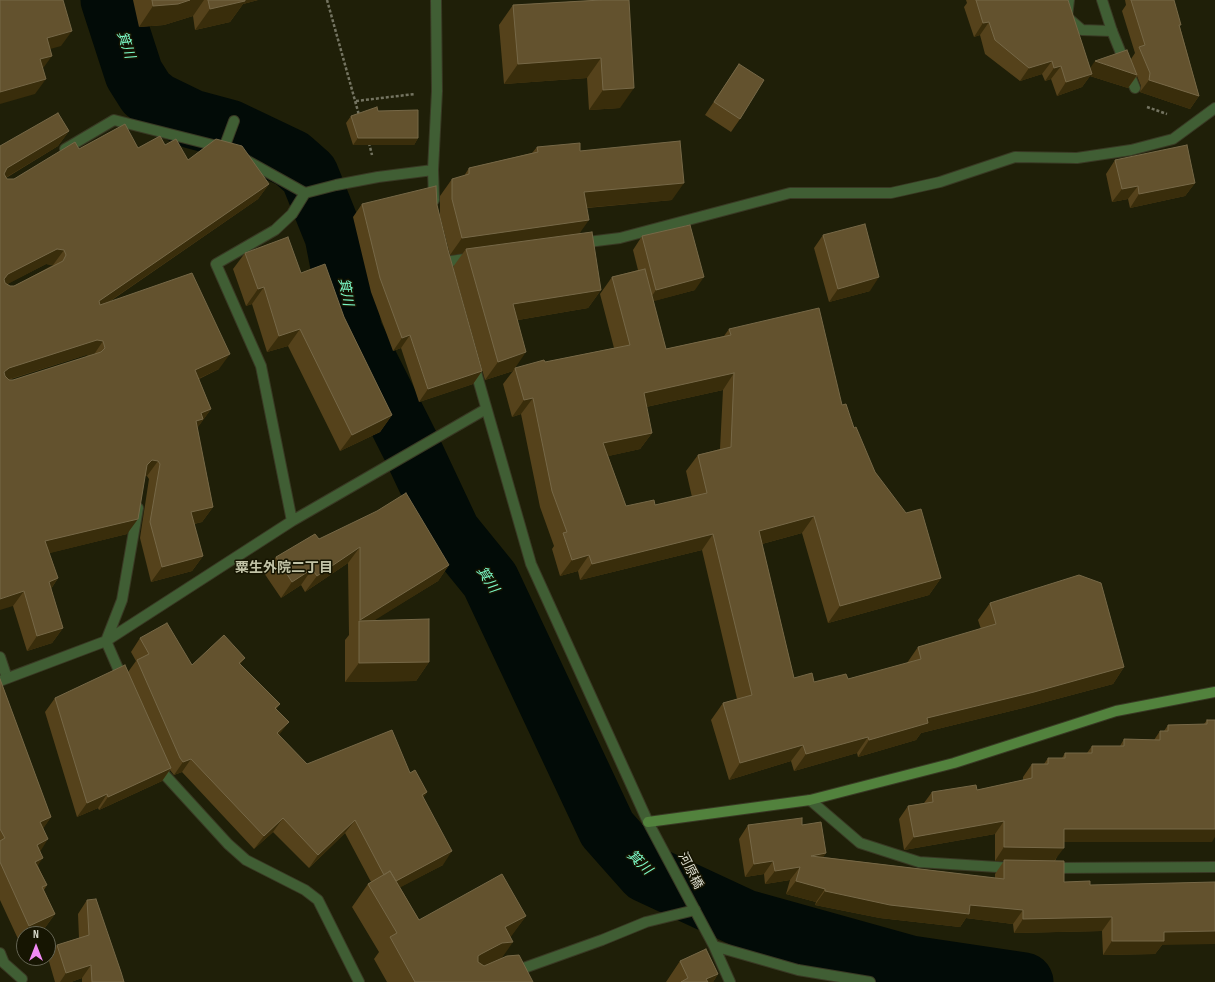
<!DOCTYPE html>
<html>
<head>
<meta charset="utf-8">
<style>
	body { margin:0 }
	#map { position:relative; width:1215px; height:982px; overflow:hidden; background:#1f1f08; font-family:"Sofia Sans Condensed",sans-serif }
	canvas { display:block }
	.north { position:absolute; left:16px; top:926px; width:40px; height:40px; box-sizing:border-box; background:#161502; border:1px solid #656554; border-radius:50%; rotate:0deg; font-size:11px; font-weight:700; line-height:16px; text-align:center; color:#dbdcce }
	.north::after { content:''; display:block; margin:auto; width:14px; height:18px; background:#f18af4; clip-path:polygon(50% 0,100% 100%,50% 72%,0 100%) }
</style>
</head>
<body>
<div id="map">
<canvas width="1215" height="982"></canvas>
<div class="north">N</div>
</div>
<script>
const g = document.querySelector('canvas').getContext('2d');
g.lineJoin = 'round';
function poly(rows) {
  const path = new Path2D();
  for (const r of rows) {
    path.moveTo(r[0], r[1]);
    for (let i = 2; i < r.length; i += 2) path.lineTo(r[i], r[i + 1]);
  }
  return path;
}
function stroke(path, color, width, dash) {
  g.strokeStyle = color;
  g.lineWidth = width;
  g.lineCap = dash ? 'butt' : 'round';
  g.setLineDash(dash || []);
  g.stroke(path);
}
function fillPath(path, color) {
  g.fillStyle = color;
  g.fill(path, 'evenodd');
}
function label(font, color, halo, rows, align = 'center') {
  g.font = font + ' "Sofia Sans Condensed","Noto Sans JP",sans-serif';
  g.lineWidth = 3;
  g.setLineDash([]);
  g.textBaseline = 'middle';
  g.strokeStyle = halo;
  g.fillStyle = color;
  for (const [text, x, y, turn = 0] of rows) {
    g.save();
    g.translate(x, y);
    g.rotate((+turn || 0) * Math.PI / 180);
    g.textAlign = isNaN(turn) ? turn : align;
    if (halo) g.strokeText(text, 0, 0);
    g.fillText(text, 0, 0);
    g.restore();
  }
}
stroke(poly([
	[110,0,134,74,146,93,157,102,192,119,229,129,292,159,309,174,334,236,353,332,412,449,451,532,490,580,607,829,646,873,745,919,910,965,1024,982]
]), '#020b07', 59);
const lane = poly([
	[1069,0,1067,17,1082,30,1112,31],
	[224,148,234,121],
	[0,657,7,678],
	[514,970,521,969,602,940,646,922,695,910]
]);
const street = poly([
	[1102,0,1112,31,1135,88],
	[65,149,114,120,221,147],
	[244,159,305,193,336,185,378,177,433,170],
	[434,200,433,170,437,91,436,0],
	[580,243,620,238,790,193,891,193,940,182,1015,157,1077,158,1131,150,1173,139,1215,108],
	[445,262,471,258],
	[474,365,531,564,648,822,714,946,730,982],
	[292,521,261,366,216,264,275,230,292,214,305,193],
	[123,680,106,641,122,600,138,508],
	[0,681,106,641,292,521,486,409],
	[160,764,165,775,228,844,246,860,305,890,318,900,359,982],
	[810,800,860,843,919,862,1013,868],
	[1051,868,1215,867],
	[714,946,798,970,870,982],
	[0,953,4,963,22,979]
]);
const secondary = poly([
	[648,822,810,800,954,763,1116,711,1215,692]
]);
stroke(lane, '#393924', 12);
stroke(street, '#393924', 12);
stroke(secondary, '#393924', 12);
stroke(poly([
	[327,0,359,115],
	[356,101,415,94],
	[1147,107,1167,114],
	[369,143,372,155]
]), '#747461', 2.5, [3, 2]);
stroke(lane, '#405e34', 10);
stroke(street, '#405e34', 10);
stroke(secondary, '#52823d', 10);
fillPath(poly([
	[133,0,258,0,243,4,230,22,195,30,193,16,164,25,139,27],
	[601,0,620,108,589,110,587,78,504,84,499,25,513,5],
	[966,0,1068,0,1090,68,1131,59,1135,53,1122,11,1126,5,1125,0,1174,0,1180,27,1199,96,1190,109,1140,92,1141,86,1137,76,1128,88,1090,76,1082,87,1057,96,1051,79,1045,81,1042,74,1020,81,985,54,980,35,974,37,964,7,967,3],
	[739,64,740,119,731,132,705,115],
	[378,111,418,138,414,145,353,145,346,123,351,116],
	[69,131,58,146,6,178,7,179,14,179,79,149,138,148,165,145,188,160,269,184,258,199,109,302,219,369,199,379,211,409,200,424,197,427,213,507,202,522,194,524,203,556,192,571,151,582,140,538,149,479,147,476,145,476,127,534,49,553,58,578,51,589,63,628,52,643,27,651,13,606,0,146],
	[46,264,53,265,14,286,10,286,7,284],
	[86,355,89,356,13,380,8,380],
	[537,147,580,151,672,200,587,208,580,233,601,290,588,308,518,320,515,368,614,348,600,294,612,277,638,270,633,250,642,236,695,290,653,301,666,349,724,336,729,329,842,405,854,428,875,472,941,578,929,595,828,623,802,533,762,544,794,678,814,682,848,679,907,663,918,647,981,629,978,620,990,603,1124,667,1113,684,1023,708,921,733,916,740,858,757,857,753,794,771,791,761,729,780,711,720,723,703,737,699,702,550,580,580,578,571,560,576,552,549,554,546,540,507,521,414,512,417,503,384,513,371,485,380,453,267,463,253,450,255,440,216,440,196,452,179,464,176,469,168,532,153],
	[723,390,720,449,698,455,686,471,692,497,655,505,626,506,608,456,640,449,652,433,646,407],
	[1115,160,1195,183,1185,196,1130,208,1128,199,1112,202,1106,174],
	[362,204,437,205,448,250,482,371,473,384,419,402,401,348,393,351,371,292,353,217],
	[823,235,870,291,829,302,814,248],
	[245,253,301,273,344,317,392,415,380,432,340,451,288,346,267,352,252,304,246,306,233,269],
	[319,539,449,565,438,581,374,620,429,662,416,681,345,682,345,640,349,635,348,563,305,592,301,585,281,598,264,573,276,557],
	[140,638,192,665,245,658,240,664,280,704,276,709,279,735,307,764,410,773,427,792,423,798,443,865,400,887,419,920,526,916,510,937,501,958,533,982,387,982,374,959,379,952,352,907,368,884,371,882,345,833,309,868,273,832,254,849,182,772,174,775,170,770,162,781,99,810,98,808,77,817,45,712,55,698,128,672,136,661,131,652],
	[0,679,51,817,43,828,38,866,47,885,44,890,55,914,44,929,33,934,24,934,19,941,0,900],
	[1207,720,1212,842,1064,842,1055,861,1064,882,1090,885,1162,945,1155,954,1103,955,1102,931,1014,933,1013,924,966,918,960,927,880,918,815,905,816,902,786,894,790,880,765,884,764,874,745,877,739,839,748,825,802,825,826,853,823,857,995,878,995,874,1004,861,995,861,995,834,904,850,899,819,908,806,924,803,932,792,977,790,1023,780,1023,777,1032,764,1044,764,1048,758,1062,758,1065,753,1087,753,1092,746,1120,746,1124,739,1154,740,1160,731,1164,731,1168,725,1204,724],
	[87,900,124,982,82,982,82,978,71,982,55,982,48,958,57,945,79,938,78,914],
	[680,961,718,974,713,982,666,982]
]), '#55421b');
fillPath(poly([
	[190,0,204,0,193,16,164,25,139,27,153,6],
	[234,0,258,0,243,4,230,22,195,30,210,9],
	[989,22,980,35,974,37,983,23],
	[72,31,61,46,36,53,47,38],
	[52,56,41,71,40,59],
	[601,58,587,78,504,84,518,64],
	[1052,61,1042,74,1020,81,1029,68],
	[1095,61,1137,75,1128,88,1090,76,1082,87,1057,96,1066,82,1086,74],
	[1061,66,1051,79,1045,81,1054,68],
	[46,79,35,94,0,104,0,92],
	[1149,80,1199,96,1190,109,1140,92],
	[634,88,620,108,589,110,603,90],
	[69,131,58,146,0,181,7,168],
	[358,138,418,138,414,145,353,145],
	[684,183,672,200,572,209,584,192],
	[1195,183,1185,196,1130,208,1139,194],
	[269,184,258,199,88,316,99,301],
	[1138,186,1128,199,1112,202,1122,189],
	[589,220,577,237,466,249,463,253,450,255,462,238],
	[57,249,64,250,53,265,46,264,0,288,0,285,8,274],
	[704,277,695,290,647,303,656,290],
	[879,277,870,291,829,302,838,289],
	[264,287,252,304,246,306,258,289],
	[601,290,588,308,500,323,513,304],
	[300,329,288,346,267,352,279,336],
	[410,335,401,348,393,351,402,338],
	[97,340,103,341,93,356,86,355,0,382,4,372,9,368],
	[526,352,513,371,485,380,498,362],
	[230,354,219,369,185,385,195,370],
	[482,371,473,384,419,402,428,389],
	[734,373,723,390,632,410,644,393],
	[533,398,521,414,512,417,524,400],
	[211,409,193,434,186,437,201,413],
	[392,415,380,432,340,451,352,435],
	[652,433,640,449,591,460,603,443],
	[152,460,158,461,147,476,141,475,147,465],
	[213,507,202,522,180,527,191,512],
	[814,516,802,533,747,548,759,531],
	[138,519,127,534,34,557,45,541],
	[713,534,702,550,580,580,592,564],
	[360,547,348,563,305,592,317,576],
	[589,555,578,571,560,576,572,560],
	[203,556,192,571,151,582,162,567],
	[449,565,438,581,359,630,359,622,360,620],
	[312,569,301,585,281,598,292,582],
	[58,578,48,593,49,582],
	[941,578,929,595,828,623,840,606],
	[24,591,13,606,0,610,0,599],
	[63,628,52,643,27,651,37,636],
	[429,662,416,681,345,682,359,663],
	[1124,667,1113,684,1023,708,921,733,916,740,858,757,869,740,927,718],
	[289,722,279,735,277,733],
	[868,737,857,753,794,771,806,754],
	[803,745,791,761,729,780,740,763],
	[191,759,182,772,174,775,183,762],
	[171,768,162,781,99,810,108,797],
	[427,792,418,806,422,795],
	[107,794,98,808,77,817,87,803],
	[51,817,41,832,40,822],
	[283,818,273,832,254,849,264,836],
	[355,820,345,833,309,868,318,855],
	[1004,821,995,834,904,850,914,837],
	[1215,826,1215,837,1212,842,1054,842,1064,829],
	[48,839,38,855,37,845],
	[1004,847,1064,848,1054,861,995,861],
	[452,851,443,865,380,898,389,885],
	[826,853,817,866,811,856],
	[43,858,32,873,35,862],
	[773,861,764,874,745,877,754,864],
	[800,867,790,880,765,884,775,871],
	[796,881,825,889,816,902,786,894],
	[825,891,970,905,1023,910,1013,924,966,918,960,927,880,918,815,905],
	[55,914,44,929,33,934,24,934,24,938,19,941,29,926],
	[526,916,510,938,505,927],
	[1112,917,1102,931,1014,933,1023,919],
	[1215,931,1215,944,1162,945,1155,954,1103,955,1112,941,1164,932],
	[513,942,497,965,465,976,478,956,481,954,502,943],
	[91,965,82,978,71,982,60,982,66,973],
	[718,974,713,982,705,982,706,979]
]), '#392d0b');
const building = poly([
	[0,0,63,0,72,31,47,38,52,56,40,59,46,79,0,92,0,0],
	[152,0,190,0,178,4,153,6,152,0],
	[208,0,245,0,245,1,210,9,208,0],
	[601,0,629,0,634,88,603,90,601,58,518,64,513,5,601,0],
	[976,0,1068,0,1092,74,1066,82,1061,66,1054,68,1052,61,1029,68,995,40,989,22,983,23,976,0],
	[1131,0,1174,0,1181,25,1179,25,1199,96,1149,80,1150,73,1139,47,1145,45,1131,0],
	[1127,50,1137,75,1095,61,1127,50],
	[739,64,764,80,740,119,714,102,739,64],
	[377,107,378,111,418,110,418,138,358,138,351,116,377,107],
	[58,113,69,131,7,168,4,174,7,179,14,179,75,142,79,149,125,124,138,148,160,136,165,145,176,139,188,160,216,139,242,146,269,184,99,301,100,305,192,273,230,354,195,370,211,409,201,413,203,419,196,421,213,507,191,512,203,556,162,567,150,522,160,464,158,461,152,460,147,465,138,519,45,541,58,578,49,582,63,628,37,636,24,591,0,599,0,146,58,113],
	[57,249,64,250,66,255,63,261,14,286,10,286,5,283,4,279,8,274,57,249],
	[97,340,103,341,105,348,101,352,13,380,9,380,5,376,4,372,9,368,97,340],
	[680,141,684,183,584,192,589,220,462,238,452,199,452,179,469,174,469,168,538,152,537,147,580,143,580,151,680,141],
	[1187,145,1195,183,1139,194,1138,186,1122,189,1115,160,1187,145],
	[436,186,437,205,448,250,482,371,428,389,410,335,402,338,380,278,362,204,436,186],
	[865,224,879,277,838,289,823,235,865,224],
	[690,225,704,277,656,290,642,236,690,225],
	[592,232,601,290,513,304,526,352,498,362,466,249,592,232],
	[288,237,301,273,325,264,344,317,392,415,352,435,300,329,279,336,264,287,258,289,245,253,288,237],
	[645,269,666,349,731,335,729,329,819,308,842,405,846,404,854,428,856,427,875,472,906,513,921,509,941,578,840,606,814,516,759,531,794,678,812,673,814,682,846,674,848,679,921,659,918,647,996,624,990,603,1079,575,1101,583,1124,667,1034,692,927,718,928,723,869,740,868,737,806,754,803,745,740,763,723,703,752,695,713,534,592,564,589,555,572,560,563,533,567,532,552,491,533,398,524,400,515,368,544,360,545,362,630,345,612,277,645,269],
	[734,373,731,447,698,455,707,493,655,505,654,500,626,506,603,443,652,433,644,393,734,373],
	[406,493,449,565,360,620,360,547,317,576,312,569,292,582,276,557,315,534,319,539,377,511,406,493],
	[429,619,429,662,359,663,359,621,429,619],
	[167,623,192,665,224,635,245,658,239,663,280,704,275,708,289,722,277,733,307,764,392,730,410,773,415,770,427,792,422,795,452,851,396,881,390,871,384,875,355,820,318,855,283,818,264,836,191,759,183,762,180,758,137,660,149,654,140,638,167,623],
	[125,665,171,768,108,797,107,794,87,803,55,698,125,665],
	[0,679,51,817,40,822,48,839,37,845,43,858,35,862,47,885,42,887,55,914,29,926,0,862,0,841,5,838,0,829,0,679],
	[1207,720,1215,720,1215,829,1064,829,1064,848,1004,847,1004,821,914,837,908,806,933,802,932,792,976,785,977,790,1032,778,1032,764,1048,764,1048,758,1065,758,1065,753,1092,753,1092,746,1124,746,1124,739,1160,740,1160,731,1168,731,1168,725,1207,724,1207,720],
	[802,818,802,825,821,822,826,853,811,856,1004,879,1004,860,1064,861,1064,882,1090,881,1090,885,1215,882,1215,931,1164,932,1164,941,1112,941,1112,917,1023,919,1023,910,970,905,969,914,890,905,825,891,825,889,796,881,800,867,775,871,773,861,754,864,748,825,802,818],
	[390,871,419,920,502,874,526,916,505,927,513,942,502,943,481,954,478,956,478,962,484,966,507,956,519,955,533,982,415,982,390,937,397,933,368,884,390,871],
	[96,899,121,972,124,982,92,982,91,965,66,973,57,945,89,935,87,900,96,899],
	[706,949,718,974,706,979,708,982,681,982,688,978,680,961,706,949]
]);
fillPath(building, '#63522e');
stroke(building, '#766847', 1);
label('13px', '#dbdcce', '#161502', [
	["河原橋",690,871,63]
]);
label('italic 14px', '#7bfac8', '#161502', [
	["箕川",125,45,71],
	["箕川",345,292,79],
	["箕川",487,580,57],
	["箕川",639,863,44]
]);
label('bold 14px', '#c2c3a7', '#161502', [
	["粟生外院二丁目",284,568]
]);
</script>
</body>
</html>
